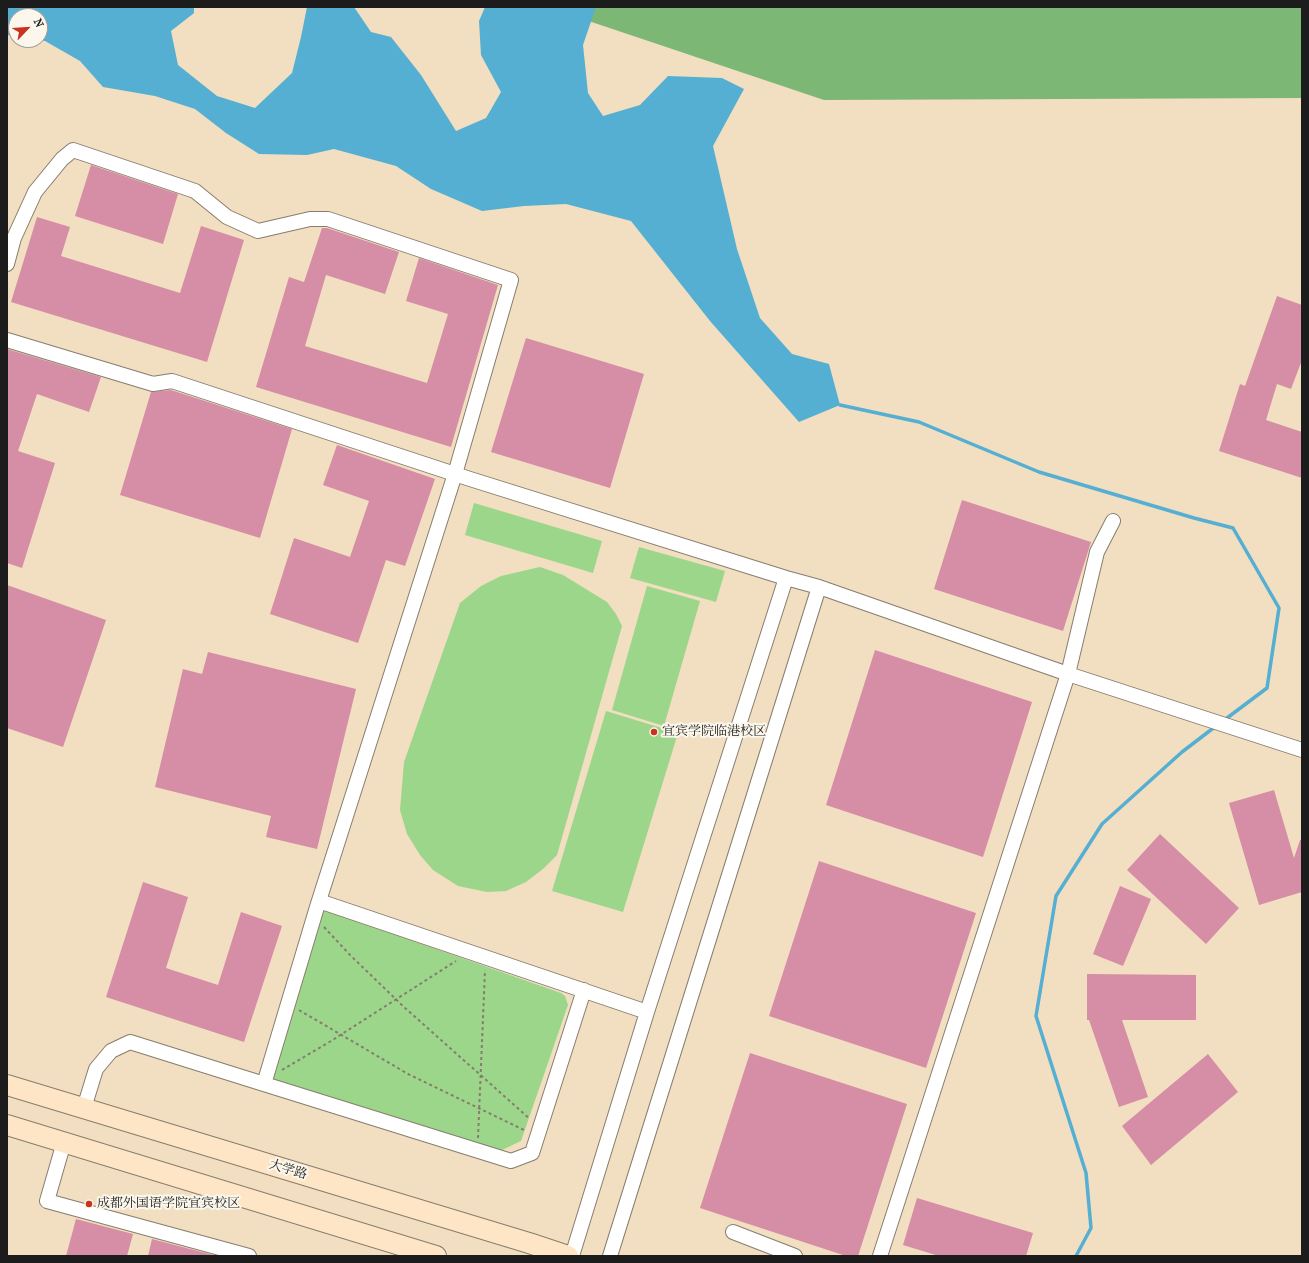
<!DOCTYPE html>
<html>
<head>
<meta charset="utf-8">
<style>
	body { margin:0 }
	#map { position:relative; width:1309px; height:1263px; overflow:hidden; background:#f2dec0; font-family:"IM FELL French Canon",serif }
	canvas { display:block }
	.frame { position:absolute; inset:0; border:8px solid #1c1c1c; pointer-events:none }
	.north { position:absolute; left:8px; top:8px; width:40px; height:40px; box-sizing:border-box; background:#fbf7ec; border:1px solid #a29f99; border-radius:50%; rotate:65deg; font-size:11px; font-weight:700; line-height:16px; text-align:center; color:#1c1c1c }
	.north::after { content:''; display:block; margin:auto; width:14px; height:18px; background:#c8321e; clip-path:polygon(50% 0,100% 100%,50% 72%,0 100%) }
</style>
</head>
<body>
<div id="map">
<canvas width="1309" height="1263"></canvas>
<div class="frame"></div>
<div class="north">N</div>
</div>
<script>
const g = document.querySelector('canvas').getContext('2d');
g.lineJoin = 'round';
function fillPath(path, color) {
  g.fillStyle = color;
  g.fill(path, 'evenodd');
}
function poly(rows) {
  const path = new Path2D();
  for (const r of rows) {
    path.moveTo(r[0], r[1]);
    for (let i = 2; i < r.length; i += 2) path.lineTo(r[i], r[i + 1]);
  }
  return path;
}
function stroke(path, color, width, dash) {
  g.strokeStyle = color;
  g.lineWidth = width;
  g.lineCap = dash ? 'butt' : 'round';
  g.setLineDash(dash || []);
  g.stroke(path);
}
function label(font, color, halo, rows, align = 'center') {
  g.font = font + ' "IM FELL French Canon","Noto Serif SC",serif';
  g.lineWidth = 4;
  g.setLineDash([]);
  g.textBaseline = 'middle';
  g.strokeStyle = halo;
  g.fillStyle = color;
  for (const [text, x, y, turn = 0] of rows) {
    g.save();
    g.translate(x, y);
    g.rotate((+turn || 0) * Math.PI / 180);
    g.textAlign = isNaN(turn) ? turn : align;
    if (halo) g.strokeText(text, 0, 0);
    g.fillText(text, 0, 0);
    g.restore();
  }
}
fillPath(poly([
	[474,503,602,541,593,573,465,535],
	[639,547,725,571,716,602,630,578],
	[540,567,563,575,607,602,616,614,622,626,557,855,543,869,526,882,506,891,487,892,458,886,433,870,420,855,407,834,400,810,404,762,460,603,481,586,501,576],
	[647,586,700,601,664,726,612,710],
	[606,711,678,733,623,912,552,891],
	[317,907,561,993,565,996,568,1005,521,1141,500,1151,264,1084]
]), '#9cd68a');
fillPath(poly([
	[547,7,1302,7,1302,98,824,100]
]), '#7db776');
fillPath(poly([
	[7,7,194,7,194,13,171,31,178,65,217,96,255,108,292,73,301,37,307,7,354,7,371,32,391,37,421,75,456,131,486,118,501,92,481,55,479,21,485,7,596,7,583,45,588,93,603,116,640,105,668,76,722,78,744,89,713,146,737,249,760,318,792,354,829,364,840,405,799,422,710,321,631,221,566,204,524,206,482,211,431,189,396,166,334,149,307,155,259,154,226,133,195,109,155,96,103,87,80,61,45,41,39,40,40,16,16,16,16,36,7,35]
]), '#54afd2');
stroke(poly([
	[840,405,919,422,1039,472,1194,518,1233,528,1279,608,1267,688,1223,721],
	[1076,1256,1091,1228,1086,1173,1036,1016,1056,896,1102,824,1182,752,1216,726]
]), '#54afd2', 3.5);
fillPath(poly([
	[91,165,178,194,163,244,75,216],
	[37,217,70,227,61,256,180,293,201,226,244,240,207,362,11,302],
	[322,228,327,228,399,252,385,294,326,275,305,346,427,383,448,314,406,301,419,258,498,285,451,447,256,387,289,277,304,282],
	[1277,296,1302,305,1302,360,1291,389,1277,384,1266,420,1302,432,1302,478,1219,451,1240,384,1245,386],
	[526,338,644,374,610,488,491,452],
	[7,349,101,377,89,412,37,394,18,451,55,463,22,568,7,563],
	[171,390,292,429,260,538,120,495,151,392],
	[337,445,435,479,405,566,386,560,358,643,270,614,294,538,350,557,369,501,323,485],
	[962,500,1091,542,1063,631,934,589],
	[7,585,106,620,63,747,7,728],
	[875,650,1032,702,983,857,826,805],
	[208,652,356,689,317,849,266,837,271,816,155,787,183,669,202,674],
	[1274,790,1294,858,1300,840,1302,840,1302,892,1259,905,1229,803],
	[1160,834,1239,908,1206,944,1127,870],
	[819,861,976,913,926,1068,769,1016],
	[143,882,188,897,166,968,218,985,241,912,282,926,244,1042,106,997],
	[1120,886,1151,899,1123,966,1093,954],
	[1087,974,1196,975,1196,1020,1122,1020,1148,1097,1119,1107,1089,1020,1087,1020],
	[750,1053,907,1104,858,1256,846,1256,700,1208],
	[1208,1054,1238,1092,1151,1165,1122,1126],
	[917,1198,1033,1233,1026,1256,939,1256,903,1245],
	[76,1219,133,1234,127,1256,66,1256],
	[152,1239,217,1256,148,1256]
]), '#d58ea5');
const street = poly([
	[7,264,14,238,35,192,62,159,73,150,195,191,227,217,258,231,310,219,328,219,511,280,455,474,317,907,264,1084,130,1042,111,1051,96,1069,84,1108],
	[7,340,153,384,172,381,470,479,786,578,819,587,610,1256],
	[819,587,1068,674,1302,750],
	[319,901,647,1012],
	[264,1084,511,1161,532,1153,584,990],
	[64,1142,47,1201,249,1256],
	[733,1232,795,1256],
	[572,1256,647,1012,786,578],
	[880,1256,1068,674,1097,552,1113,521]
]);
const secondary = poly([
	[7,1085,529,1243,568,1256],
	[7,1125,436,1256]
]);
stroke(street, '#877d6e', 16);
stroke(secondary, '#877d6e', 22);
stroke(poly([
	[324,927,350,955,405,1008,530,1119],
	[299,1010,408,1074,526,1131],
	[282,1070,331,1041,456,961],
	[478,1138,485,970]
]), '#877d6e', 2, [3, 3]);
stroke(street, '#fff', 14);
stroke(secondary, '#fde5c5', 20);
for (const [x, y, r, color] of [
	[654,732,4,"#c8321e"],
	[89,1204,4,"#c8321e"]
]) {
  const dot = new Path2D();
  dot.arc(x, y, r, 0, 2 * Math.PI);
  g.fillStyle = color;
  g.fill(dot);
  stroke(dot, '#fbf7ec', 1.5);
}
label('13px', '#1c1c1c', '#fbf7ec', [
	["宜宾学院临港校区",662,732],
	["成都外国语学院宜宾校区",97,1204]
], 'left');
label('13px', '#1c1c1c', '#fbf7ec', [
	["大学路",288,1170,17]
]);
</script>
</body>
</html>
